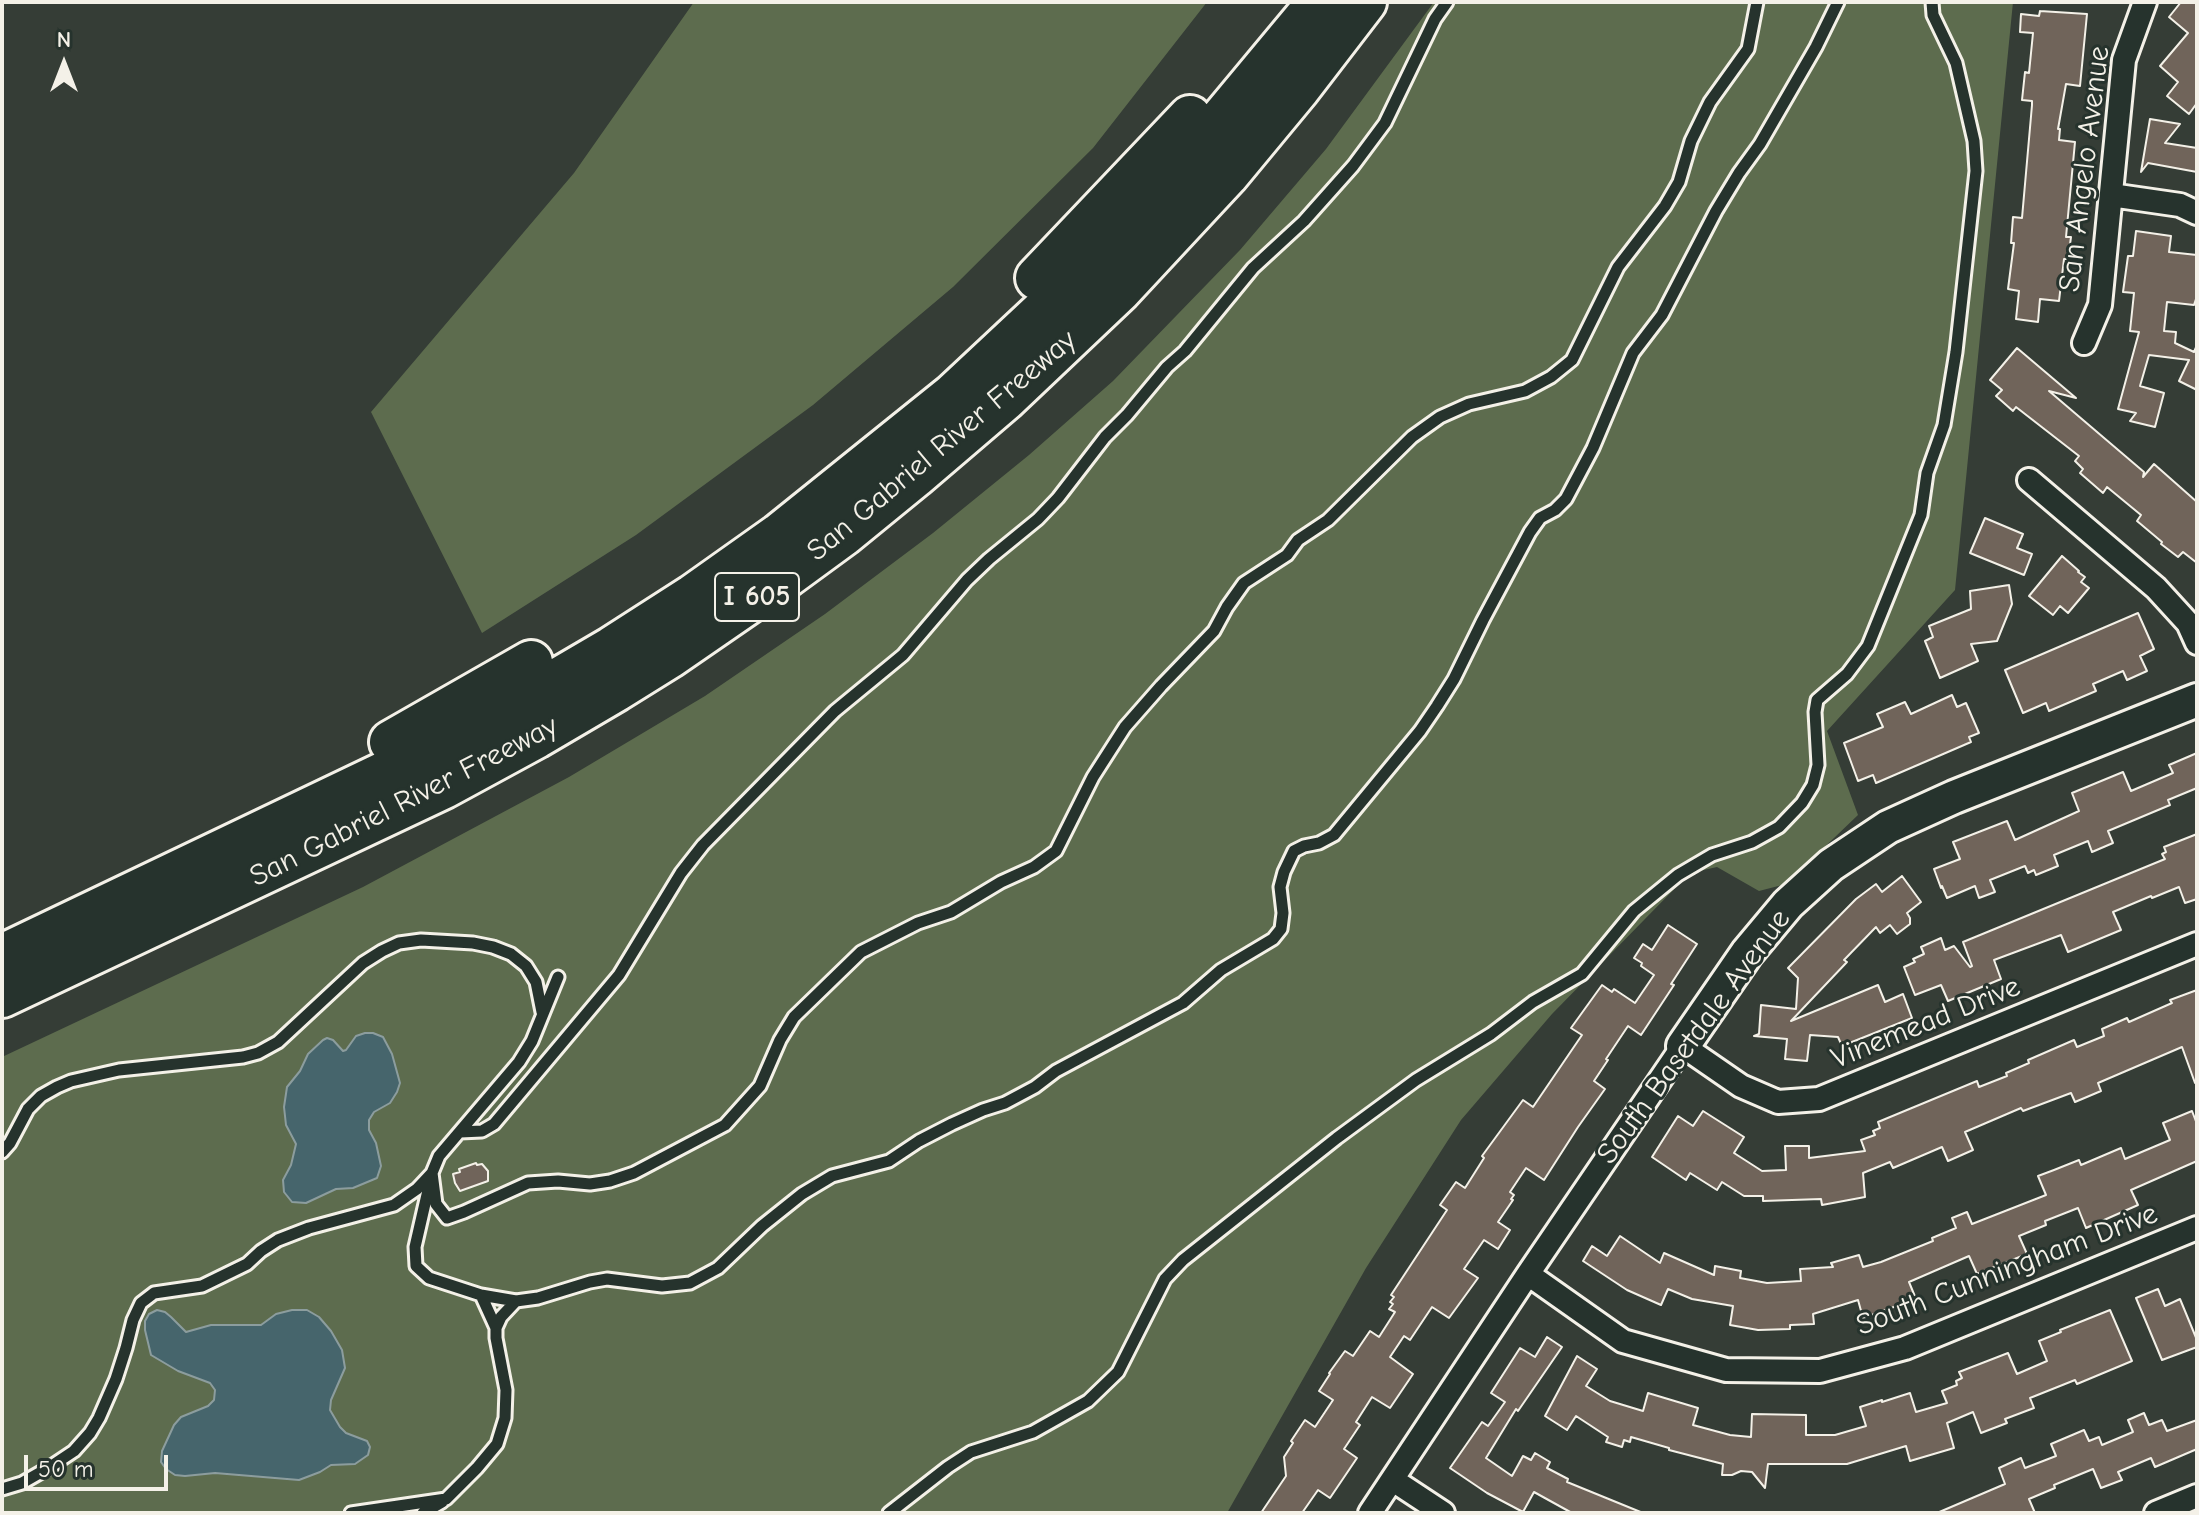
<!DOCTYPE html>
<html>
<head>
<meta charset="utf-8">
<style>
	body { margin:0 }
	#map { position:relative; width:2199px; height:1515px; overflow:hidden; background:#353d36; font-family:"Comic Neue",sans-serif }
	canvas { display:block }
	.frame { position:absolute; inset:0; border:4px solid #f4f1e8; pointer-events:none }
	.north { position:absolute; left:24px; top:24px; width:80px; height:80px; -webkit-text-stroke:6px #26332d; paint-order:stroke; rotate:0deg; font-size:22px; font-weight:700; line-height:32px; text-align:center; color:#f4f1e8 }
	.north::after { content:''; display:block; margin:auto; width:28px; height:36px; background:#f4f1e8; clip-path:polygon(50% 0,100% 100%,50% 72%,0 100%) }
	.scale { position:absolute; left:24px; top:1455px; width:144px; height:36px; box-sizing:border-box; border:4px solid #f4f1e8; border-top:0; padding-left:10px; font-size:24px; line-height:28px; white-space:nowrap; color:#f4f1e8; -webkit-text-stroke:6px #26332d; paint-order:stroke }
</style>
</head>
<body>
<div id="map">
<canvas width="2199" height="1515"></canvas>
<div class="frame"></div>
<div class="north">N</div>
<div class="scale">50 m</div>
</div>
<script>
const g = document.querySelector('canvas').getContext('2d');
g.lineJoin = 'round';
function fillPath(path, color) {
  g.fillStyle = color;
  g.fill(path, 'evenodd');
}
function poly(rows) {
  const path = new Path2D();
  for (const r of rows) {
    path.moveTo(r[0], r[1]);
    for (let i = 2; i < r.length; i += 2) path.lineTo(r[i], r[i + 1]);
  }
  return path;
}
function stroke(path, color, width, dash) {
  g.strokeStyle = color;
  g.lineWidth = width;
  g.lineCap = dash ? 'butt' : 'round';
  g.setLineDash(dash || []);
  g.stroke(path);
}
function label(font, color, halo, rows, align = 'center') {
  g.font = font + ' "Comic Neue",sans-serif';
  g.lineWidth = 6;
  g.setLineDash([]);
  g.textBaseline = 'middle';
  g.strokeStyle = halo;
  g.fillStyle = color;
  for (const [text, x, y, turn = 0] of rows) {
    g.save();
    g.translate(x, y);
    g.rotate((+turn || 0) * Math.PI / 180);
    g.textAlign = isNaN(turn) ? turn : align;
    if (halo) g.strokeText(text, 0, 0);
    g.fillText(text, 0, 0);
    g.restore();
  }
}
fillPath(poly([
	[694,2,1207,2,1093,148,953,287,813,405,636,535,482,633,371,412,574,173],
	[1434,2,2013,2,1955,590,1827,731,1858,815,1786,884,1759,891,1717,867,1690,873,1552,1014,1461,1120,1366,1268,1227,1513,2,1513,2,1057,363,887,569,777,705,696,825,614,933,533,1029,455,1113,381,1240,250,1326,149]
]), '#5d6c4e');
const water = poly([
	[365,1033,373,1033,383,1037,392,1054,400,1083,397,1092,390,1103,374,1112,369,1120,369,1130,376,1143,381,1166,377,1178,353,1188,336,1189,306,1203,292,1202,284,1192,283,1180,291,1165,296,1144,286,1125,284,1107,287,1087,300,1071,308,1054,323,1040,327,1038,333,1040,343,1051,346,1050,356,1036,365,1033],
	[157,1310,165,1312,171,1317,186,1332,211,1325,261,1325,276,1314,292,1310,307,1310,319,1317,331,1331,342,1350,345,1368,331,1400,330,1410,340,1427,346,1433,367,1441,370,1447,368,1455,355,1464,331,1465,320,1472,299,1480,215,1473,185,1476,175,1475,166,1469,161,1462,162,1451,174,1425,181,1417,208,1406,214,1400,215,1390,210,1383,178,1371,151,1355,145,1330,145,1321,149,1314,157,1310]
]);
fillPath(water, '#46656c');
stroke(water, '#8c9d9e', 2);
const building = poly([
	[2181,2,2197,2,2197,103,2189,114,2167,96,2178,82,2160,66,2188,33,2169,17,2181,2],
	[2040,11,2087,14,2080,86,2066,84,2058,129,2060,129,2059,140,2075,142,2066,237,2071,237,2068,259,2064,259,2059,301,2040,299,2038,322,2016,319,2019,291,2008,289,2014,243,2011,243,2013,217,2022,218,2032,105,2032,101,2022,100,2025,72,2029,73,2033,33,2020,32,2021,14,2039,16,2040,11],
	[2150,119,2180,124,2165,143,2197,148,2197,172,2148,163,2141,172,2150,119],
	[2136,231,2171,236,2169,252,2197,255,2197,296,2194,305,2167,302,2164,331,2176,332,2175,343,2194,352,2197,345,2197,390,2179,381,2189,360,2149,355,2140,386,2164,393,2155,427,2130,421,2136,413,2118,409,2139,332,2130,331,2134,293,2123,292,2128,256,2133,256,2136,231],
	[2017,348,2076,398,2049,391,2144,472,2143,477,2154,464,2197,502,2197,563,2183,552,2178,557,2161,544,2162,542,2137,521,2141,515,2107,487,2103,493,2080,473,2083,469,2075,461,2079,456,2016,407,2013,411,1996,396,2002,390,1990,380,2017,348],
	[1985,518,2023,534,2017,548,2032,554,2024,575,1970,553,1985,518],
	[2062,556,2079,571,2078,572,2085,577,2081,582,2089,588,2068,613,2060,606,2053,615,2029,596,2062,556],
	[2009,585,2012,604,1997,641,1971,644,1978,661,1940,678,1925,641,1933,637,1929,626,1971,609,1970,591,2009,585],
	[2138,613,2154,649,2140,656,2147,671,2127,680,2123,671,2093,684,2096,691,2049,711,2046,703,2023,713,2005,670,2138,613],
	[1952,695,1957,707,1966,703,1979,733,1969,737,1971,742,1876,783,1873,775,1858,781,1844,743,1883,727,1877,714,1905,702,1911,714,1952,695],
	[2197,753,2197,788,2168,800,2170,805,2108,831,2113,843,2092,852,2088,841,2054,855,2058,866,2036,875,2034,870,2028,873,2025,866,1990,880,1995,892,1979,898,1975,886,1947,898,1942,886,1941,888,1934,869,1960,859,1953,842,2007,821,2015,840,2079,811,2072,793,2123,772,2131,791,2173,773,2169,765,2197,753],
	[2197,834,2197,899,2185,903,2179,887,2152,898,2151,896,2113,912,2121,930,2068,952,2061,935,1994,960,2001,979,1948,1001,1941,985,1915,995,1904,967,1915,962,1913,959,1924,954,1921,947,1941,938,1945,950,1954,946,1970,967,1972,966,1963,942,2165,859,2162,854,2166,852,2164,847,2197,834],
	[1902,876,1921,902,1907,913,1910,918,1910,924,1897,934,1890,925,1880,933,1876,927,1844,960,1847,962,1791,1021,1878,985,1885,1002,1903,994,1912,1018,1842,1046,1838,1037,1810,1035,1807,1061,1785,1059,1787,1039,1754,1036,1759,1034,1761,1005,1796,1009,1798,978,1788,968,1856,899,1876,884,1882,892,1902,876],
	[1668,925,1697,944,1671,984,1674,985,1641,1035,1628,1026,1606,1059,1608,1060,1594,1081,1605,1089,1578,1127,1544,1180,1526,1168,1510,1192,1514,1195,1511,1199,1513,1200,1498,1222,1510,1230,1498,1249,1484,1240,1464,1269,1478,1278,1449,1318,1432,1307,1410,1340,1404,1336,1390,1357,1413,1374,1390,1408,1372,1397,1356,1422,1360,1425,1344,1449,1357,1458,1330,1498,1318,1490,1302,1513,1261,1513,1286,1476,1284,1457,1293,1443,1291,1441,1305,1420,1315,1427,1333,1400,1319,1391,1330,1374,1329,1373,1345,1351,1353,1356,1370,1331,1379,1337,1395,1312,1389,1309,1393,1304,1390,1302,1394,1297,1391,1295,1447,1210,1440,1205,1456,1182,1465,1188,1484,1158,1482,1156,1523,1100,1533,1107,1582,1035,1571,1028,1602,985,1612,992,1614,989,1635,1003,1654,975,1641,966,1642,963,1634,958,1643,944,1652,950,1668,925],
	[2197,990,2197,1083,2195,1083,2182,1047,2098,1083,2101,1091,2075,1102,2071,1093,2023,1111,2021,1108,1965,1132,1973,1150,1948,1161,1942,1147,1893,1168,1890,1162,1863,1173,1865,1197,1822,1205,1821,1199,1763,1201,1763,1196,1744,1196,1722,1182,1717,1190,1690,1173,1686,1180,1652,1157,1678,1116,1693,1126,1703,1111,1744,1137,1734,1153,1762,1171,1786,1170,1785,1146,1809,1146,1809,1158,1865,1151,1861,1140,1875,1135,1873,1131,1880,1128,1878,1122,1977,1081,1979,1087,2007,1076,2006,1073,2029,1063,2028,1060,2074,1040,2077,1047,2104,1036,2102,1029,2127,1018,2129,1022,2172,1003,2170,1000,2197,990],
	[2192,1111,2197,1124,2197,1161,2131,1190,2138,1205,2086,1228,2078,1208,2045,1221,2046,1225,2019,1236,2027,1254,1977,1274,1969,1256,1909,1282,1916,1299,1863,1318,1858,1300,1813,1314,1814,1324,1790,1325,1790,1329,1758,1330,1730,1325,1733,1306,1692,1299,1668,1289,1661,1305,1627,1290,1583,1261,1592,1246,1607,1256,1620,1236,1660,1263,1664,1253,1714,1275,1715,1266,1741,1271,1740,1278,1767,1283,1801,1281,1800,1269,1833,1267,1831,1263,1859,1255,1863,1267,1881,1262,1933,1241,1932,1238,1956,1228,1952,1218,1967,1212,1972,1224,2046,1195,2038,1176,2054,1170,2079,1160,2081,1165,2121,1148,2125,1159,2170,1140,2163,1123,2192,1111],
	[476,1163,477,1165,482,1164,488,1171,488,1181,460,1191,455,1183,453,1174,460,1172,459,1169,476,1163],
	[2158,1289,2165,1306,2180,1299,2197,1340,2197,1347,2162,1360,2136,1298,2158,1289],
	[2110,1310,2132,1361,2077,1384,2075,1380,2030,1398,2034,1408,2005,1419,2007,1423,1981,1433,1973,1412,1947,1423,1954,1448,1910,1461,1906,1446,1847,1464,1768,1464,1765,1488,1752,1472,1741,1471,1732,1475,1722,1475,1723,1464,1669,1450,1669,1448,1631,1437,1630,1442,1624,1440,1622,1447,1606,1442,1608,1437,1576,1416,1567,1430,1545,1416,1577,1356,1597,1369,1586,1386,1610,1401,1643,1411,1648,1393,1698,1408,1693,1425,1730,1435,1751,1437,1752,1414,1806,1415,1806,1435,1835,1435,1866,1426,1860,1407,1882,1400,1882,1402,1910,1393,1916,1412,1947,1403,1942,1391,1957,1385,1956,1381,1962,1378,1959,1372,2008,1353,2017,1374,2047,1361,2039,1341,2061,1332,2060,1330,2110,1310],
	[1547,1337,1562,1347,1518,1411,1516,1409,1486,1458,1512,1476,1523,1456,1531,1460,1535,1453,1550,1462,1547,1468,1568,1479,1567,1482,1643,1513,1572,1513,1534,1492,1523,1512,1487,1493,1450,1468,1482,1422,1488,1426,1505,1402,1491,1393,1520,1348,1535,1357,1547,1337],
	[2144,1413,2149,1425,2162,1420,2167,1431,2197,1420,2197,1449,2155,1467,2151,1458,2118,1472,2122,1480,2101,1488,2093,1469,2054,1485,2055,1488,2029,1499,2035,1513,1937,1513,2005,1484,1999,1468,2021,1458,2025,1468,2056,1456,2051,1444,2084,1430,2089,1441,2099,1437,2102,1445,2133,1432,2128,1420,2144,1413]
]);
fillPath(building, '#70645a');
stroke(building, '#f4f1e8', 2);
const lane = poly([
	[558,977,532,1041,519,1062,439,1156,432,1173,415,1247,416,1266,429,1278,481,1295,516,1301,538,1298,590,1282,607,1279,662,1286,690,1283,718,1268,762,1226,802,1194,832,1176,889,1161,919,1141,952,1124,983,1110,1005,1103,1035,1087,1056,1071,1183,1003,1221,970,1273,939,1281,929,1283,913,1280,887,1284,872,1294,851,1304,846,1319,843,1334,835,1420,731,1437,706,1454,679,1483,620,1530,532,1540,518,1555,510,1566,499,1593,448,1633,353,1662,315,1716,211,1739,173,1760,144,1816,47,1838,2],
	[460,1132,482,1131,494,1124,619,975,681,873,703,845,835,711,903,655,967,580,989,559,1038,519,1058,498,1105,437,1127,415,1167,367,1185,351,1253,268,1304,221,1353,166,1385,123,1435,19,1447,2],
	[2,1152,10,1143,28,1109,41,1096,57,1087,71,1081,119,1070,243,1057,258,1053,278,1042,363,963,382,951,399,943,421,940,473,943,493,947,511,954,526,966,536,982,542,1012],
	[481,1295,496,1328],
	[2,1489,22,1483,50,1467,74,1451,90,1433,99,1418,116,1379,126,1348,133,1320,141,1303,154,1293,202,1286,247,1264,261,1251,278,1240,309,1228,394,1205,417,1189,432,1173,436,1204,447,1218,464,1212,528,1183,558,1181,590,1184,610,1181,634,1173,725,1125,760,1086,780,1040,794,1017,861,952,918,923,951,912,1001,882,1034,867,1056,851,1093,777,1125,727,1161,686,1214,631,1227,607,1244,583,1287,555,1298,540,1328,520,1412,437,1440,417,1469,404,1525,391,1551,377,1572,360,1618,267,1665,206,1679,182,1691,141,1710,102,1748,49,1757,2],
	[351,1513,446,1499,477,1468,497,1444,505,1418,506,1390,496,1338,496,1328,501,1317,516,1301],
	[423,1513,442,1502],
	[889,1513,948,1467,971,1452,1033,1432,1088,1401,1118,1372,1165,1279,1183,1260,1337,1138,1416,1080,1491,1034,1533,1002,1582,974,1634,911,1678,875,1712,855,1752,842,1779,827,1802,803,1813,785,1818,765,1815,712,1817,700,1847,674,1868,646,1921,515,1927,473,1944,425,1956,352,1976,171,1974,141,1956,63,1933,15,1932,2]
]);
const street = poly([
	[2111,195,2180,205,2197,213],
	[2084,343,2100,305,2124,60,2145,2],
	[2029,480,2156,588,2188,623,2197,643],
	[1528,1274,1623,1341,1726,1370,1820,1371,1905,1348,2197,1228],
	[1393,1480,1443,1513],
	[1370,1513,1528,1274,1683,1046,1741,1086,1778,1102,1819,1099,2197,944],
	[2156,1513,2197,1496]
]);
const secondary = poly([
	[1683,1046,1747,953,1788,904,1831,865,1888,827,1954,797,2197,700]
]);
const highway = poly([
	[1037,278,1190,117],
	[391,742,531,662],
	[2,956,460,737,612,648,693,596,779,535,953,395,1046,308,1155,199,1319,2],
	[2,996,444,787,536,737,616,690,669,657,788,575,844,534,915,476,1005,399,1120,290,1227,175,1299,88,1365,2]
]);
stroke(lane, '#f4f1e8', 17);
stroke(street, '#f4f1e8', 28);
stroke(secondary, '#f4f1e8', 38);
stroke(highway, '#f4f1e8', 48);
stroke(lane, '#26332d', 11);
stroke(street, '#26332d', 22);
stroke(secondary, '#26332d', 32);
stroke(highway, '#26332d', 42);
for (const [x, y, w] of [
	[757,597,84]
]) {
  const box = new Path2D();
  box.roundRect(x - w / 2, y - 24, w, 48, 6);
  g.fillStyle = '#26332d';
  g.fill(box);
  stroke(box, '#f4f1e8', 2);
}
label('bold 28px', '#f4f1e8', null, [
	["I 605",757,597]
]);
label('30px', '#f4f1e8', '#26332d', [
	["San Angelo Avenue",2085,169,-83],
	["San Gabriel River Freeway",942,446,-40],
	["San Gabriel River Freeway",404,802,-27],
	["Vinemead Drive",1926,1023,-22],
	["South Basetdale Avenue",1694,1037,-54],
	["South Cunningham Drive",2007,1270,-21]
]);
</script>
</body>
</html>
